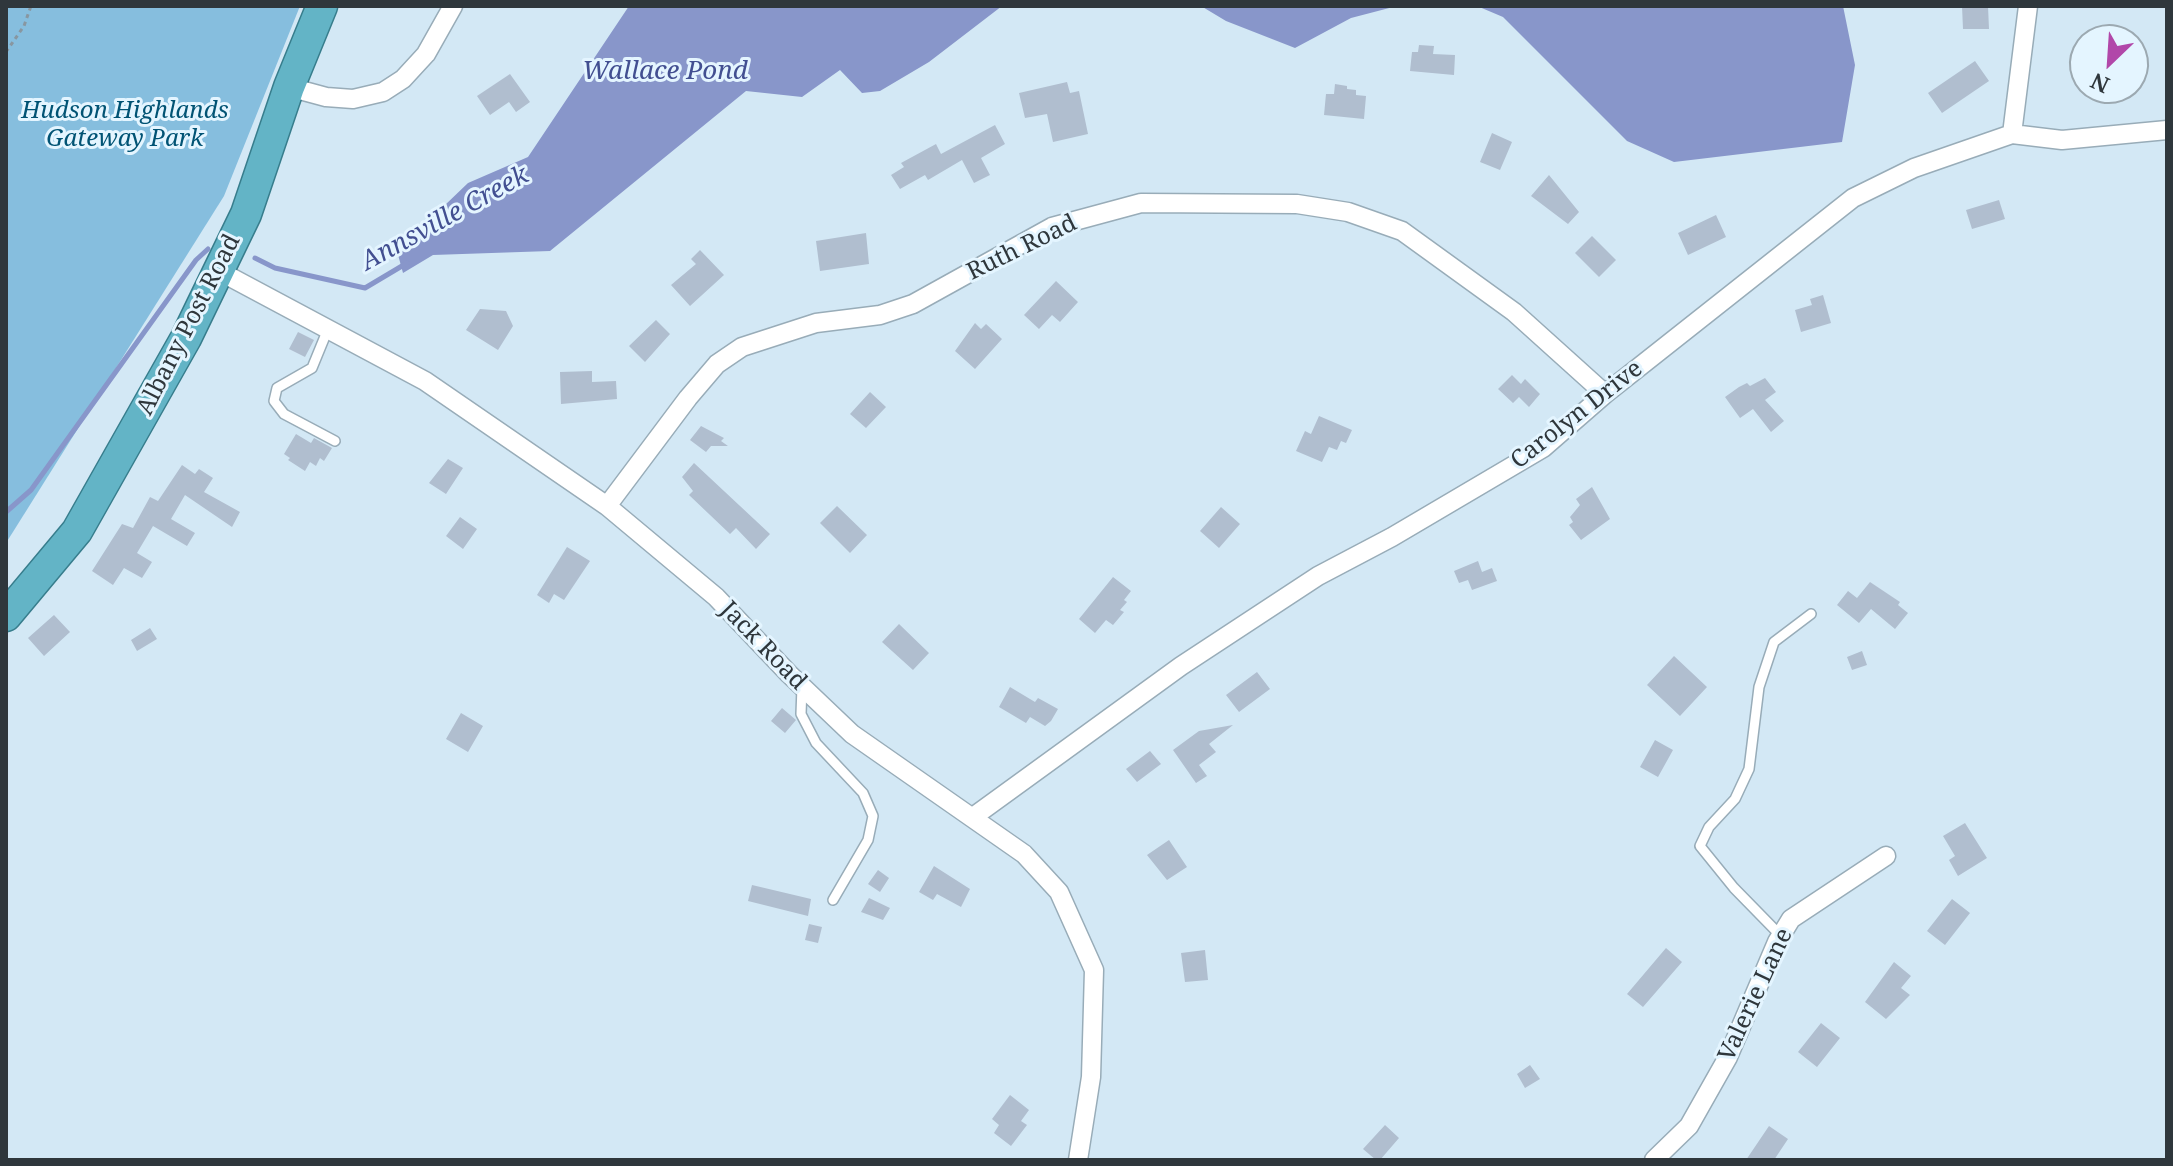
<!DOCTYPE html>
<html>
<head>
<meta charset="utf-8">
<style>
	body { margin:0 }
	#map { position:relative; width:2173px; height:1166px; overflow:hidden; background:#d3e8f5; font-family:"Noto Serif",serif }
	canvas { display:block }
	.frame { position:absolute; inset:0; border:8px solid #2f373c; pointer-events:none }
	.north { position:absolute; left:2069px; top:24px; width:80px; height:80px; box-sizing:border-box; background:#e4f5ff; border:2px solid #9ca9b1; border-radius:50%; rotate:205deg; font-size:22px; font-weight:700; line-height:32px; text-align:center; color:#2f373c }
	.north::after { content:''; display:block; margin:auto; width:28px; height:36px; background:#b147a9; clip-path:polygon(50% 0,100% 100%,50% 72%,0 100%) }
</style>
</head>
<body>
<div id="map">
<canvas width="2173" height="1166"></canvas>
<div class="frame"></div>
<div class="north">N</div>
</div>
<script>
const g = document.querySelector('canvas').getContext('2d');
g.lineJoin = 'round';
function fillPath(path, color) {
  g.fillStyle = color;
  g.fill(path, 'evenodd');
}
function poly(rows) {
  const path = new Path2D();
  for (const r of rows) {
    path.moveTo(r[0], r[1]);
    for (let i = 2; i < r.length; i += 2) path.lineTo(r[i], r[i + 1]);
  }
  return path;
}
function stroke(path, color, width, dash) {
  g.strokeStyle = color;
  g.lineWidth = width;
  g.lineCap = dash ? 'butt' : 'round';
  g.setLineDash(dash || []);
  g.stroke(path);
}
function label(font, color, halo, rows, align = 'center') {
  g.font = font + ' "Noto Serif",serif';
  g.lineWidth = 6;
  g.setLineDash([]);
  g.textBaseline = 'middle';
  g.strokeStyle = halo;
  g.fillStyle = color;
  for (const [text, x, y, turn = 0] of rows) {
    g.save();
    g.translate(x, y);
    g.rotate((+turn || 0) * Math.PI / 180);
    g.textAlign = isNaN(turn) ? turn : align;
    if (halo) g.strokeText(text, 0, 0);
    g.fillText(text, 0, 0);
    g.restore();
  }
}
fillPath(poly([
	[6,6,300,6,224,196,6,543]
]), '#86bede');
fillPath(poly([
	[629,6,1002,6,929,62,880,91,862,93,840,70,802,97,746,91,550,251,433,255,403,273,397,251,468,183,528,157],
	[1201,6,1397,6,1351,18,1295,48,1226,21],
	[1477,6,1843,6,1855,65,1842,142,1674,162,1627,141,1503,17]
]), '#8896ca');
stroke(poly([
	[255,258,275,268,365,288,407,263],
	[6,512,31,490,196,260,208,249]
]), '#8896ca', 5);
fillPath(poly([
	[1962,6,1988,6,1989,29,1963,29],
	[1419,45,1434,46,1433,54,1455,55,1454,75,1410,71,1412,52,1418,52],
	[1975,61,1989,81,1942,113,1928,93],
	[510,74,530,102,516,112,509,102,490,115,477,96],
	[1067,82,1070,93,1079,91,1088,134,1053,142,1047,114,1025,118,1019,93],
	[1335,84,1347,86,1347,89,1356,90,1356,95,1366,96,1364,119,1324,115,1326,94,1334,94],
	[995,125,1005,144,981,158,990,175,974,183,962,160,928,180,925,175,900,189,891,175,904,167,901,163,936,144,941,154],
	[1492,133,1512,142,1500,170,1480,162],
	[1549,175,1579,212,1568,224,1531,196],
	[1999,200,2005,219,1972,229,1966,210],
	[1716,215,1726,237,1688,255,1678,233],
	[866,233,869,264,820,271,816,241],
	[1592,236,1616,260,1599,277,1575,253],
	[700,250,724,275,690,306,671,285,696,264,691,259],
	[1056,281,1078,302,1060,322,1052,315,1039,329,1024,315],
	[1823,295,1831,323,1801,332,1795,310,1812,305,1810,299],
	[480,309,506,311,513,326,498,350,466,330],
	[656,320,670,334,645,362,629,346],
	[975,323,981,329,986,324,1002,339,975,369,955,351],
	[298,332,314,340,305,357,289,349],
	[592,371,592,382,616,381,617,399,561,404,560,372],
	[1512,375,1521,384,1525,379,1540,394,1529,407,1519,397,1513,403,1498,389],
	[1765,378,1776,392,1765,400,1784,421,1771,432,1753,409,1740,418,1725,397,1739,387,1747,383,1750,386],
	[870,392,886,407,866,428,850,414],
	[1319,416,1352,430,1346,443,1341,441,1337,450,1329,447,1322,462,1296,451,1305,431,1311,434],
	[701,426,724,438,721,441,728,446,711,446,706,452,690,440],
	[296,434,311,443,314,438,332,448,324,461,320,458,316,466,310,462,305,471,288,460,290,458,284,454],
	[448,459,463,468,446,494,429,483],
	[694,463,770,534,756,549,736,528,730,534,689,495,693,491,682,477],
	[182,465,195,474,199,469,213,478,204,492,240,512,232,527,185,495,171,519,195,533,187,546,153,526,137,553,152,562,142,578,124,568,113,585,92,571,122,524,133,528,150,497,158,501],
	[1592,487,1610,519,1581,540,1569,525,1573,522,1570,517,1580,505,1576,499],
	[837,506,867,535,850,553,820,523],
	[1221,507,1240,524,1219,548,1200,531],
	[460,517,477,529,463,549,446,536],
	[567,547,590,561,564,600,554,594,549,603,537,595],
	[1478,561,1482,572,1492,568,1497,581,1472,590,1468,580,1459,583,1454,571],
	[1113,577,1131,591,1124,600,1127,602,1120,610,1124,612,1113,625,1106,620,1095,633,1079,619],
	[1870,582,1900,602,1898,605,1908,613,1895,629,1871,609,1859,623,1837,605,1848,591,1857,598],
	[54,615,70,632,44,656,28,638],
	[899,624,929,653,913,670,882,642],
	[150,628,157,639,137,651,131,640],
	[1862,651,1867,665,1852,670,1847,657],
	[1674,656,1707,687,1680,716,1647,685],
	[1257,672,1270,689,1239,712,1226,695],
	[1010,687,1035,702,1038,698,1058,709,1051,721,1045,726,1030,717,1026,723,999,707],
	[782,708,796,720,785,733,771,721],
	[461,713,483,726,468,752,446,739],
	[1233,725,1209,744,1216,752,1199,765,1207,776,1196,783,1173,750,1199,731],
	[1655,740,1673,750,1658,777,1640,767],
	[1150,751,1161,764,1137,782,1126,769],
	[1965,823,1987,858,1958,876,1949,860,1955,856,1943,836],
	[1169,840,1187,867,1167,880,1147,855],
	[934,866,970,889,961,907,937,894,933,900,919,892],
	[878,870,889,878,880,892,868,884],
	[752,885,811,899,808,916,748,901],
	[869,898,890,908,883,920,861,912],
	[1952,899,1970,913,1945,945,1927,931],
	[809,924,822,927,818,943,805,940],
	[1666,948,1682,962,1643,1007,1627,994],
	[1205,950,1208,980,1185,982,1181,953],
	[1894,962,1911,976,1901,988,1910,995,1886,1019,1865,1002],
	[1821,1023,1840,1038,1817,1067,1798,1052],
	[1530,1065,1540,1079,1525,1088,1517,1074],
	[1010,1095,1029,1110,1021,1121,1027,1125,1011,1146,994,1133,999,1125,992,1119],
	[1385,1125,1399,1138,1380,1160,1376,1160,1363,1149],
	[1769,1126,1788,1139,1774,1160,1746,1160]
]), '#b0becf');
const service = poly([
	[328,329,312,368,277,388,274,401,284,414,335,441],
	[802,687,801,714,816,743,863,793,873,816,868,840,833,900],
	[1781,936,1734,888,1700,846,1709,827,1735,799,1749,769,1759,687,1774,642,1811,614]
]);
const minor = poly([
	[289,87,326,97,353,99,383,92,403,79,426,54,453,6],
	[2012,134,2028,6],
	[219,271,425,381,607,506,716,597,789,674,852,734,1024,854,1059,892,1094,970,1091,1077,1078,1160],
	[607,506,688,398,717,364,742,347,816,323,880,315,913,304,1052,227,1141,203,1297,204,1348,212,1402,231,1514,312,1605,394],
	[973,817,1181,666,1318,576,1392,537,1543,448,1605,394,1853,198,1914,168,2012,134,2062,140,2167,130],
	[1654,1160,1689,1126,1728,1057,1777,942,1791,919,1886,856]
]);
const trunk = poly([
	[6,616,77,531,186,338,246,214,289,87,322,6]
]);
stroke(service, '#98acb8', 12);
stroke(minor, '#98acb8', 21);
stroke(trunk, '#377d8c', 33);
stroke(poly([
	[6,52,24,26,31,6]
]), '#8897a1', 3, [4, 4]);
stroke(service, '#fff', 9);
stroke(minor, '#fff', 18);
stroke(trunk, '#63b4c6', 30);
label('italic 24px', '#015374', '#e4f5ff', [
	["Hudson Highlands",125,111],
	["Gateway Park",125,139]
]);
label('24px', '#2f373c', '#e4f5ff', [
	["Ruth Road",1022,248,-26],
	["Albany Post Road",189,325,-63],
	["Carolyn Drive",1577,415,-38],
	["Jack Road",763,646,46],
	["Valerie Lane",1756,995,-65]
]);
label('italic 26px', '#424f91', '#e4f5ff', [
	["Wallace Pond",665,72],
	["Annsville Creek",445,219,-29]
]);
</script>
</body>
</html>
